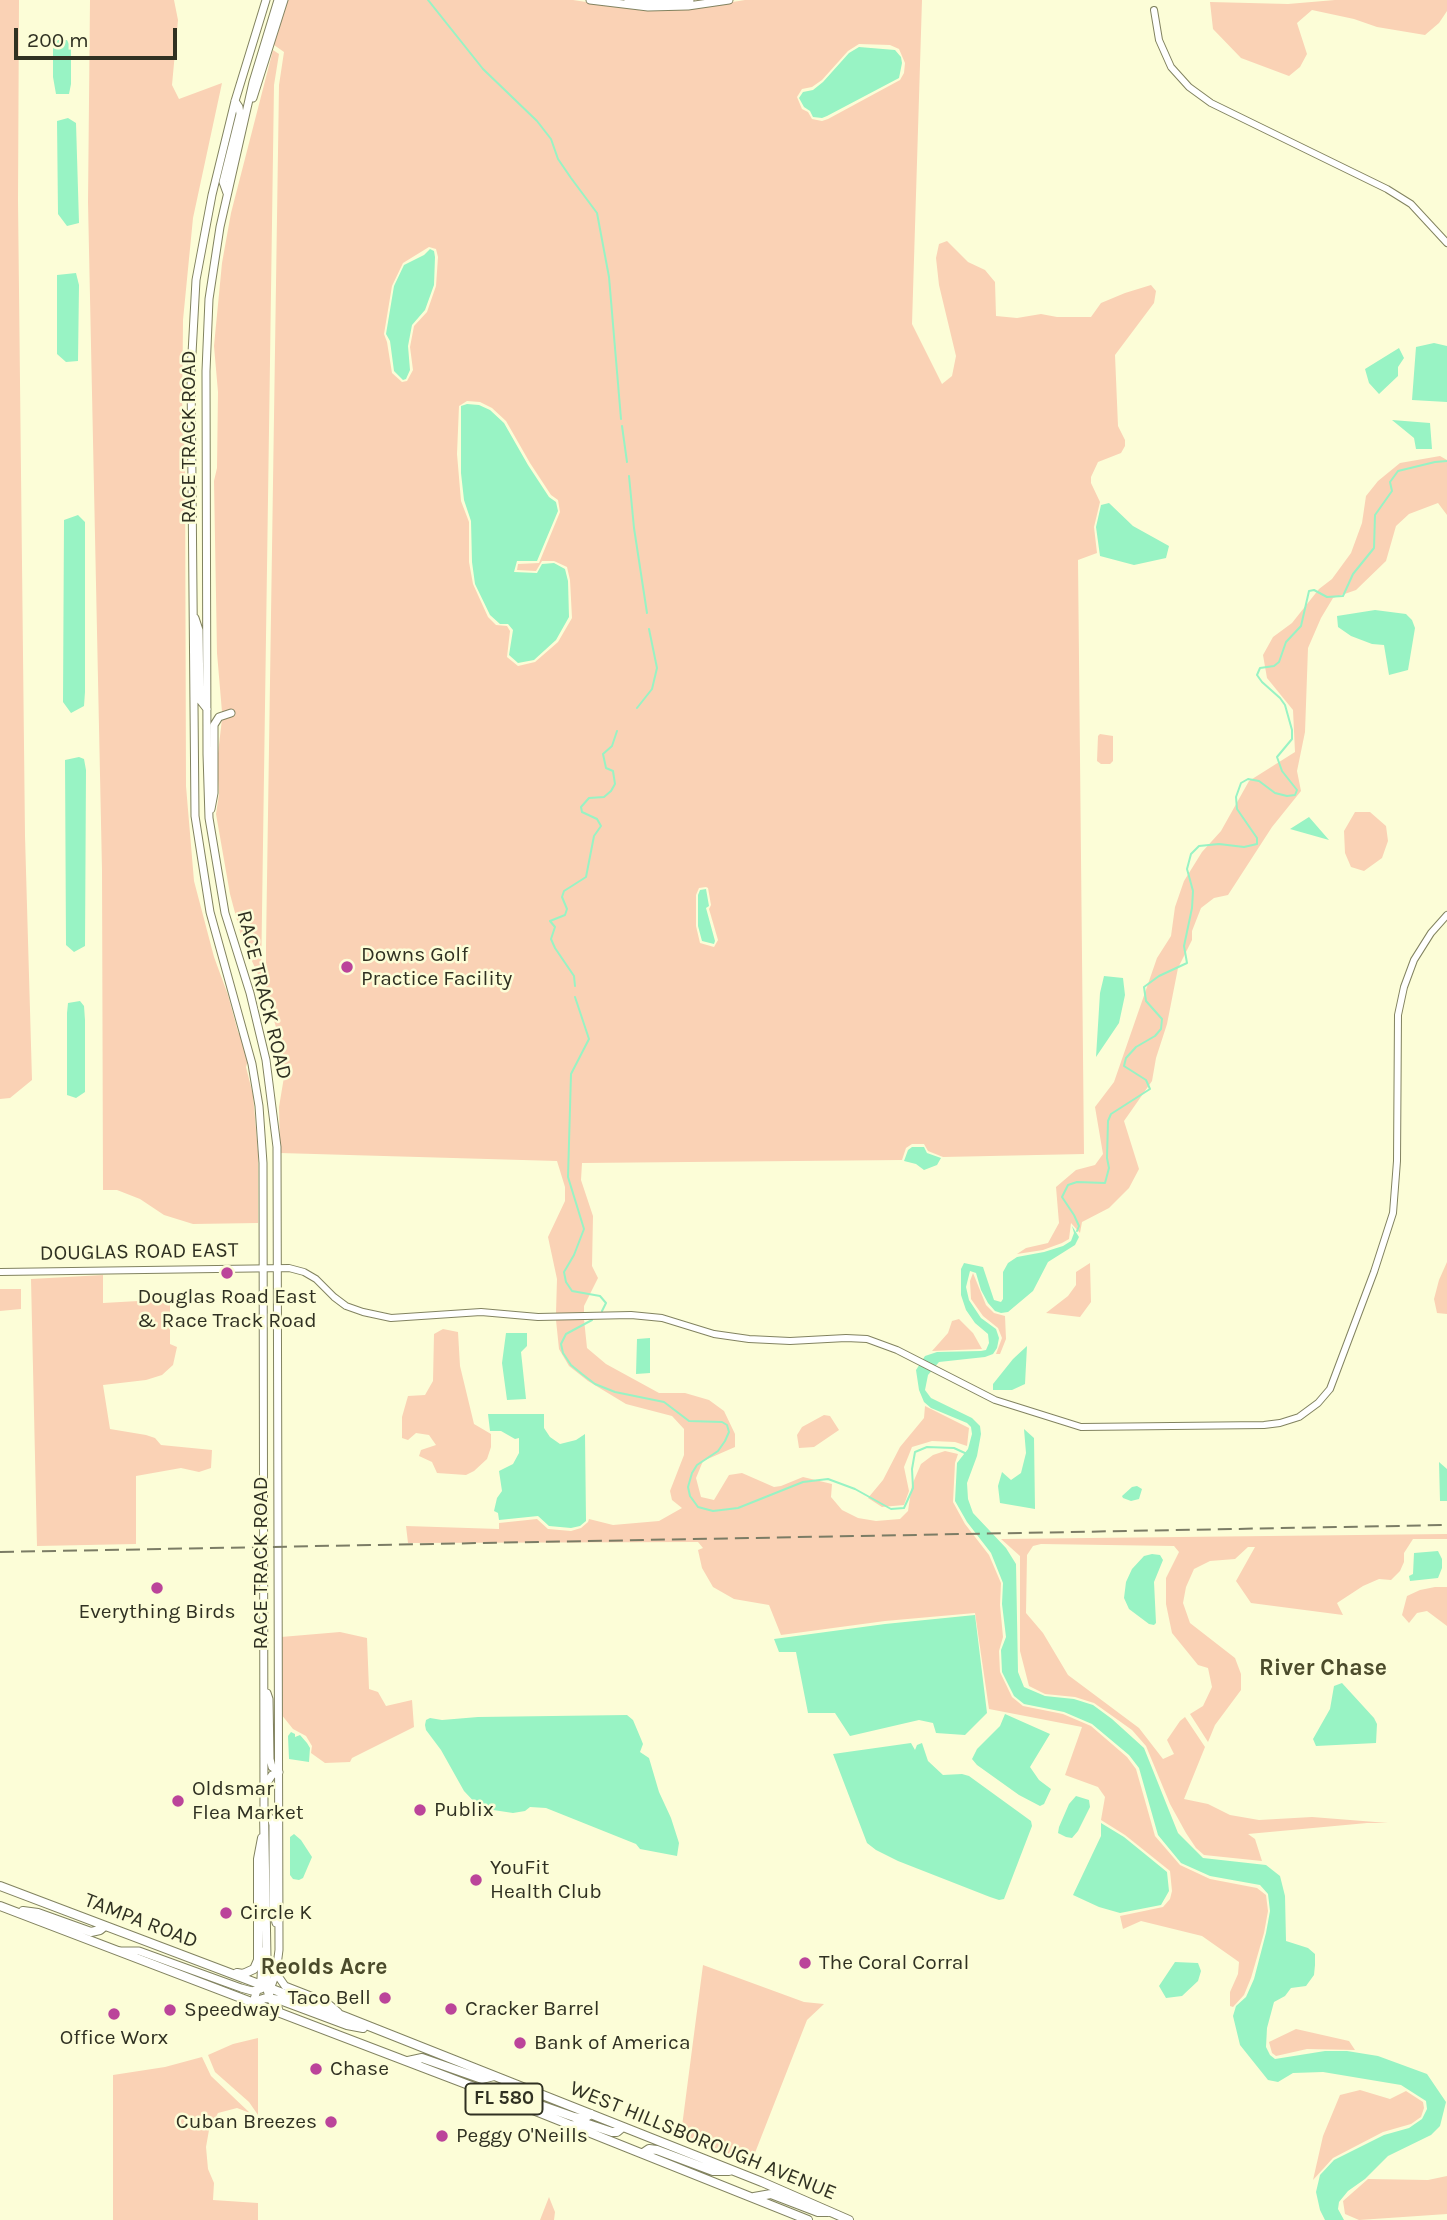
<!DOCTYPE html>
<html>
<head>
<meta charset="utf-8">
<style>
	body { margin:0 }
	#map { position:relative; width:1447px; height:2220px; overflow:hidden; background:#fcfdd7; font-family:Karla,sans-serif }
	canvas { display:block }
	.scale { position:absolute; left:14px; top:28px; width:163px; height:32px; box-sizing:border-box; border:4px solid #303122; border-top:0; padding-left:9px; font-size:21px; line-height:24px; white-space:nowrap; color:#303122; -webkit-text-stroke:5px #fcfdd7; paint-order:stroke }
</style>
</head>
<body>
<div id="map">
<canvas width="1447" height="2220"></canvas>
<div class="scale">200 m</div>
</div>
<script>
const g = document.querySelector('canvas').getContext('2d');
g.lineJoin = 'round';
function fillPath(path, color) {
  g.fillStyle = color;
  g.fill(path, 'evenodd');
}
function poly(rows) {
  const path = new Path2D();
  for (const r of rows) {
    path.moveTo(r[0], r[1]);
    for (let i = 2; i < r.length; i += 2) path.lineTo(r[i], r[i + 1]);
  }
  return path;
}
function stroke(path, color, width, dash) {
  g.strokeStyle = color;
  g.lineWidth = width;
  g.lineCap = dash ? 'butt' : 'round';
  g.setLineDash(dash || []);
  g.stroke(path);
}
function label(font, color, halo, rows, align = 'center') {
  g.font = font + ' Karla,sans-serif';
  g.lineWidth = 5;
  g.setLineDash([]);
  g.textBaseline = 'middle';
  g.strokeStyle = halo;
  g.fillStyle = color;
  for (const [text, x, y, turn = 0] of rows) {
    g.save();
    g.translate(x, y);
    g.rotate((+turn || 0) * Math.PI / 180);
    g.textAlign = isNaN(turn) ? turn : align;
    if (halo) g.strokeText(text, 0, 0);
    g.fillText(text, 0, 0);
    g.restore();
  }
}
fillPath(poly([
	[0,0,19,0,18,200,25,836,32,1080,10,1098,0,1099],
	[90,0,174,0,178,20,172,85,179,99,222,83,193,218,183,320,182,429,185,450,186,786,194,881,214,957,228,995,238,1032,245,1044,248,1060,246,1067,253,1095,258,1152,258,1223,193,1224,164,1215,140,1199,117,1190,103,1190,102,870,88,202],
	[288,0,573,0,645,11,689,9,745,0,922,0,912,324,942,384,952,376,956,356,939,285,936,258,939,244,947,241,968,262,985,270,995,282,996,316,1017,318,1041,314,1057,317,1091,317,1101,303,1125,293,1151,285,1156,291,1154,303,1115,355,1118,426,1125,440,1125,446,1121,453,1098,462,1091,477,1091,483,1100,502,1094,527,1097,553,1078,560,1084,1154,943,1157,928,1151,924,1144,912,1144,906,1148,902,1160,582,1163,581,1180,593,1216,592,1266,598,1278,584,1306,584,1313,556,1313,557,1279,548,1237,565,1201,565,1187,557,1161,280,1153,279,1107,285,1071,282,1047,266,994,266,946,279,85,284,52,274,45],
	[859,44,890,45,899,49,905,63,904,73,900,80,828,119,822,121,812,119,808,112,802,109,797,97,802,89,812,87,822,80,848,51],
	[429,247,436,249,438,257,436,286,427,312,414,326,410,347,413,370,407,381,402,382,392,373,387,342,384,334,392,286,403,263],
	[467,401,480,402,492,408,506,421,530,463,551,495,558,500,560,512,539,563,518,564,517,570,536,571,542,561,554,561,567,567,570,580,572,618,558,642,535,662,518,666,507,657,510,631,507,626,496,625,488,617,473,584,469,562,469,522,461,501,457,454,459,406],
	[706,887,708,888,711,905,709,909,718,940,714,947,700,943,696,926,696,895,699,888],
	[1335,0,1447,0,1447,11,1439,23,1425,35,1377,27,1354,19,1312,10,1297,23,1307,54,1300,67,1289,76,1241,58,1213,29,1210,2,1288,4],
	[273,50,279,54,274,85,261,981,242,939,230,894,216,814,219,794,217,762,222,719,234,716,233,710,222,712,217,653,214,481,217,468,218,392,214,346,222,263,231,213],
	[1440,456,1447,460,1447,515,1438,503,1409,514,1396,526,1386,561,1356,590,1333,598,1321,618,1308,648,1305,732,1297,771,1301,791,1272,827,1228,895,1214,898,1201,908,1192,931,1192,940,1178,968,1167,1024,1156,1058,1152,1081,1124,1121,1139,1169,1129,1188,1109,1208,1082,1222,1080,1233,1071,1223,1069,1239,1062,1243,1043,1250,1017,1254,1026,1248,1048,1243,1059,1223,1056,1187,1076,1170,1095,1165,1103,1154,1095,1107,1114,1082,1157,958,1171,936,1175,907,1184,881,1202,852,1221,831,1249,781,1295,752,1293,710,1267,678,1263,655,1273,637,1292,623,1319,589,1332,579,1351,553,1362,523,1366,496,1378,481,1400,463],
	[1100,734,1113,736,1113,761,1110,764,1101,764,1097,761,1098,736],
	[1355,812,1370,812,1386,826,1388,841,1382,858,1364,871,1351,867,1345,853,1344,831],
	[1447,1262,1447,1314,1437,1313,1434,1299,1439,1280],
	[1090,1263,1091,1302,1080,1317,1046,1313,1068,1296,1076,1285,1076,1272],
	[973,1273,986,1305,994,1313,1005,1316,1006,1339,1000,1354,996,1354,1002,1338,998,1328,983,1316,971,1299,970,1281],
	[103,1275,103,1303,174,1299,170,1304,170,1344,177,1347,173,1365,162,1375,146,1380,103,1385,110,1429,146,1435,155,1438,161,1445,212,1450,211,1468,199,1472,181,1468,136,1476,136,1544,37,1546,31,1279],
	[0,1289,21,1289,21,1309,0,1311],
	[584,1319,587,1348,606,1364,659,1393,685,1393,709,1400,724,1411,735,1434,735,1447,703,1461,696,1478,701,1497,714,1500,729,1475,742,1473,774,1487,781,1486,803,1477,832,1484,831,1497,842,1510,858,1518,876,1521,900,1519,908,1511,912,1485,921,1464,933,1455,945,1451,958,1454,955,1463,953,1502,965,1524,989,1555,1001,1583,1000,1605,1003,1637,999,1651,1000,1672,1012,1697,1023,1706,1063,1714,1091,1726,1127,1757,1136,1769,1155,1836,1180,1865,1210,1879,1257,1888,1266,1895,1268,1911,1264,1933,1251,1978,1244,1995,1233,2007,1230,2006,1230,1992,1238,1974,1239,1962,1202,1936,1141,1921,1123,1929,1120,1916,1163,1907,1170,1899,1172,1891,1170,1871,1125,1835,1101,1820,1105,1797,1098,1787,1065,1775,1082,1727,989,1709,975,1613,885,1621,781,1635,769,1605,734,1599,713,1587,702,1568,698,1550,703,1548,698,1542,408,1543,406,1526,499,1529,499,1523,537,1519,548,1529,571,1531,581,1528,588,1522,589,1519,613,1525,659,1521,682,1508,672,1500,670,1491,684,1455,684,1429,672,1416,626,1404,588,1381,569,1366,559,1349,556,1320],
	[959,1319,973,1333,982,1349,932,1351,948,1333,952,1321],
	[443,1329,458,1332,460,1366,474,1424,491,1434,491,1447,487,1459,474,1471,466,1475,437,1473,432,1462,419,1456,421,1450,436,1445,429,1435,416,1433,408,1440,402,1438,402,1417,408,1396,425,1395,433,1381,434,1334],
	[925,1406,969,1428,967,1446,955,1442,932,1441,912,1447,904,1467,909,1491,904,1505,882,1507,868,1498,883,1480,900,1447,924,1418],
	[824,1415,830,1416,839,1430,814,1447,799,1448,797,1435,802,1427],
	[1447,1534,1447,1539,1413,1539,1404,1553,1404,1562,1400,1571,1391,1580,1379,1579,1363,1586,1337,1603,1343,1615,1251,1603,1236,1581,1255,1547,1248,1547,1235,1559,1210,1561,1194,1569,1186,1587,1183,1603,1190,1623,1235,1658,1241,1674,1241,1690,1215,1725,1208,1742,1190,1714,1203,1706,1212,1687,1208,1668,1198,1665,1172,1633,1166,1604,1166,1578,1179,1552,1174,1546,1041,1544,1033,1546,1027,1555,1026,1613,1043,1633,1068,1675,1139,1728,1163,1759,1174,1754,1167,1740,1180,1721,1185,1717,1205,1747,1184,1799,1208,1804,1230,1815,1259,1820,1312,1817,1388,1823,1367,1823,1248,1834,1255,1839,1262,1861,1204,1855,1196,1848,1186,1833,1170,1804,1146,1746,1132,1730,1094,1703,1075,1697,1045,1694,1029,1686,1020,1651,1020,1556,1001,1539],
	[1435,1587,1447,1587,1447,1626,1427,1611,1417,1613,1409,1623,1402,1615,1407,1596,1420,1590],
	[340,1632,367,1638,369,1689,378,1692,386,1706,412,1700,414,1727,352,1758,350,1762,325,1763,311,1753,312,1746,306,1736,293,1729,281,1714,281,1637],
	[703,1965,804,2002,824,2004,807,2020,751,2163,681,2134],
	[1296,2029,1349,2041,1355,2050,1307,2049,1276,2056,1272,2053,1269,2042],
	[258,2038,258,2115,249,2102,215,2072,208,2055,233,2044],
	[202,2057,211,2076,250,2113,237,2108,218,2113,209,2130,206,2147,208,2169,214,2183,213,2200,258,2203,258,2220,113,2220,113,2075,165,2067],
	[1360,2090,1390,2099,1406,2091,1423,2102,1424,2108,1421,2117,1411,2124,1383,2132,1333,2158,1313,2180,1323,2136,1340,2095],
	[1447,2176,1447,2214,1359,2220,1345,2214,1343,2201,1368,2179,1428,2180],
	[549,2197,555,2212,554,2220,540,2220]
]), '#fad2b5');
fillPath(poly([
	[58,40,67,40,71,48,71,84,69,94,56,94,53,77,53,47],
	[859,47,895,50,901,57,902,63,899,78,827,116,822,118,813,117,810,111,804,107,799,98,803,92,813,90,823,82,849,53],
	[68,118,76,123,79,223,67,226,58,214,57,121],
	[430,249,434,251,435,257,434,285,425,310,412,325,408,346,410,370,406,379,403,380,394,371,390,341,386,334,394,286,404,265,424,255],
	[76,273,79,285,78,361,66,362,57,354,57,275],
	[1434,343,1447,346,1447,402,1412,400,1416,347],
	[1399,348,1404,358,1398,367,1398,376,1379,394,1369,383,1365,369],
	[467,404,479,405,490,410,504,423,528,465,549,497,556,502,558,511,537,561,517,561,514,572,537,573,542,564,554,563,565,569,568,581,569,617,556,640,534,660,518,663,509,655,513,630,508,624,500,624,490,615,475,584,472,562,471,521,464,500,461,473,461,406],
	[1392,420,1430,423,1432,449,1416,449,1414,438],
	[1109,503,1133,526,1169,546,1166,558,1134,565,1100,556,1096,527,1101,505],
	[78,515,85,522,85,692,84,706,71,713,63,702,64,520],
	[1375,610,1406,614,1412,620,1415,628,1408,670,1389,675,1384,645,1372,644,1351,636,1338,627,1337,616],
	[79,757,84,759,86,770,85,946,74,952,66,945,65,760],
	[1309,817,1329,840,1290,829],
	[706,889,709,906,706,908,715,941,714,944,702,941,698,926,698,895,700,890],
	[1104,976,1123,978,1125,995,1119,1023,1096,1057,1100,993],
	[80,1001,84,1006,85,1020,85,1092,76,1098,67,1095,67,1013,68,1003],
	[912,1147,924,1147,927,1153,941,1158,937,1165,924,1170,916,1164,904,1161,908,1150],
	[1072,1226,1079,1237,1075,1245,1048,1262,1033,1291,1008,1312,1001,1313,995,1311,988,1303,981,1290,976,1273,970,1271,966,1287,969,1300,981,1318,996,1329,999,1338,997,1348,993,1354,985,1357,939,1362,928,1375,925,1390,931,1398,972,1418,980,1426,981,1434,977,1456,967,1483,968,1499,973,1513,1006,1548,1016,1564,1018,1672,1024,1687,1045,1696,1074,1699,1093,1705,1112,1719,1144,1748,1178,1833,1203,1858,1266,1865,1280,1876,1285,1896,1286,1941,1308,1948,1315,1954,1315,1965,1314,1975,1306,1986,1291,1988,1285,1996,1274,2002,1267,2028,1266,2047,1270,2055,1275,2059,1325,2051,1347,2051,1378,2056,1427,2074,1446,2102,1440,2126,1431,2135,1388,2156,1365,2179,1348,2191,1339,2202,1338,2209,1344,2220,1325,2220,1320,2210,1316,2192,1320,2175,1334,2160,1384,2135,1409,2128,1422,2119,1427,2109,1426,2101,1401,2085,1323,2072,1293,2073,1278,2082,1268,2080,1240,2045,1233,2016,1236,2006,1246,1997,1254,1979,1266,1933,1270,1911,1268,1894,1260,1885,1210,1876,1181,1863,1158,1835,1139,1768,1129,1755,1092,1724,1064,1712,1024,1704,1014,1696,1002,1672,1001,1650,1006,1637,1002,1604,1003,1583,991,1553,967,1522,955,1501,957,1463,968,1449,972,1434,971,1427,967,1423,931,1408,924,1402,919,1390,916,1370,925,1356,937,1352,981,1351,986,1350,989,1343,988,1334,975,1323,966,1310,961,1295,961,1269,964,1263,983,1267,994,1300,1001,1302,1003,1299,1003,1272,1008,1263,1017,1257,1044,1252,1063,1246,1071,1241,1074,1233],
	[506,1333,527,1333,527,1346,521,1352,526,1399,507,1400,502,1363],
	[650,1338,650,1373,636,1374,637,1339],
	[1027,1346,1025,1384,1012,1390,993,1390,993,1384,1013,1359],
	[488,1414,544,1414,544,1428,550,1437,560,1444,576,1440,585,1434,586,1521,580,1526,571,1528,549,1526,538,1516,499,1520,498,1513,494,1511,497,1498,502,1491,499,1471,513,1464,519,1453,519,1438,515,1439,501,1431,490,1431],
	[1024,1429,1034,1438,1035,1509,1000,1503,998,1486,1002,1472,1011,1480,1021,1473,1026,1453],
	[1439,1462,1447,1469,1447,1501,1440,1501],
	[1137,1486,1142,1489,1139,1499,1131,1501,1123,1498,1122,1496,1132,1487],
	[1438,1551,1442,1559,1442,1568,1438,1578,1410,1581,1409,1576,1413,1574,1414,1553],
	[1152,1554,1160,1555,1163,1560,1154,1582,1156,1623,1154,1625,1149,1624,1129,1609,1124,1598,1126,1582,1132,1569,1144,1556],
	[975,1615,987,1713,965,1735,936,1733,933,1723,919,1720,850,1736,835,1713,808,1713,796,1652,779,1652,774,1639,885,1624],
	[1342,1683,1374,1718,1377,1724,1376,1743,1316,1746,1313,1739,1330,1709,1334,1686],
	[1005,1714,1050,1734,1030,1767,1039,1780,1051,1789,1044,1804,1040,1806,1019,1795,977,1765,972,1759,977,1749,1000,1726],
	[627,1715,633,1720,641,1739,643,1744,640,1752,649,1758,659,1792,671,1818,679,1843,677,1856,640,1849,636,1844,546,1808,530,1807,525,1811,513,1813,480,1808,464,1791,441,1750,426,1730,425,1725,426,1720,430,1718,442,1720,478,1717],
	[291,1732,295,1734,295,1737,300,1735,307,1743,310,1748,309,1762,289,1759,288,1736],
	[911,1743,915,1750,917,1745,922,1743,928,1761,943,1775,962,1774,969,1776,1031,1821,1032,1826,1004,1899,999,1900,990,1897,898,1861,876,1850,867,1843,833,1754],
	[1076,1796,1089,1800,1090,1807,1078,1831,1072,1838,1066,1837,1058,1833,1059,1827,1069,1804],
	[1101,1823,1124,1837,1167,1872,1169,1891,1161,1905,1120,1913,1099,1907,1073,1895,1101,1836],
	[294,1834,301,1840,312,1857,303,1878,299,1880,293,1879,290,1875,290,1837],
	[1175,1962,1198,1963,1201,1971,1198,1981,1182,1996,1166,1998,1159,1986]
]), '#98f3c4');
stroke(poly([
	[428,0,483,69,537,121,551,139,558,159,571,178,597,213,609,277,621,419],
	[622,426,627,462],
	[629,476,634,528,647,613],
	[637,708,652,689,657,668,649,629],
	[575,986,574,976,555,948,551,939,555,927,550,921,565,915,567,909,562,897,564,891,586,877,594,836,601,826,597,819,582,812,581,807,589,798,604,797,611,791,615,784,613,771,606,768,603,754,612,746,617,731],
	[575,997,589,1039,571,1074,568,1177,584,1229,574,1255,564,1272,566,1282,572,1291,600,1296,606,1303,602,1311],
	[1077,1231,1079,1226,1074,1215,1062,1197,1068,1185,1077,1182,1105,1183,1109,1168,1107,1158,1108,1121,1111,1114,1150,1089,1146,1080,1124,1066,1126,1058,1136,1047,1155,1036,1161,1029,1162,1019,1146,1001,1144,987,1159,976,1187,963,1184,946,1192,908,1193,891,1187,869,1191,854,1199,846,1219,844,1244,847,1257,844,1257,838,1237,809,1236,797,1241,783,1248,779,1259,781,1275,793,1287,796,1295,795,1297,790,1282,771,1277,757,1292,739,1292,730,1285,705,1280,698,1262,682,1257,675,1260,668,1274,666,1279,662,1286,642,1301,626,1309,591,1314,590,1327,597,1343,596,1353,574,1374,548,1375,515,1392,491,1390,482,1398,471,1435,462,1447,461],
	[592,1320,566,1334,561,1344,563,1353,571,1365,582,1374,595,1384,615,1392,664,1402,689,1421,722,1422,727,1425,729,1432,725,1441,718,1451,697,1465,692,1473,688,1487,690,1496,698,1507,713,1511,738,1508,803,1482,828,1479,855,1489,891,1509,904,1508,913,1488,912,1469,915,1452,927,1447,954,1448,967,1454]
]), '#98f3c4', 2);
const tertiary = poly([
	[1154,10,1159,40,1171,67,1189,87,1211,103,1387,189,1411,204,1447,243],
	[0,1272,289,1268,304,1272,316,1279,334,1297,346,1306,363,1312,391,1318,481,1312,538,1317,631,1315,662,1318,714,1334,749,1339,790,1341,846,1338,867,1339,897,1350,995,1400,1081,1427,1264,1425,1280,1423,1299,1417,1318,1403,1330,1389,1374,1272,1393,1213,1397,1161,1398,1015,1404,987,1414,960,1431,933,1447,915]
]);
const secondary = poly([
	[590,0,648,7,688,6,729,0],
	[628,0,663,2,690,0],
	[253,98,284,0],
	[227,193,223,182,240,114,239,107,235,101],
	[195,618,199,630,200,700,207,709],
	[211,809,214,793,214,725,219,717,231,713],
	[265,1786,272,1775,279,1772,272,1767,270,1759,269,1699,267,1693],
	[264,1812,272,1820,273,1825,273,1910,276,1923],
	[264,1816,263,1163,259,1106,252,1064,210,912,195,816,191,372,196,280,212,195,235,101,266,0],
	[119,1951,139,1951,241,1988,252,1991,261,1989],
	[276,1973,285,1986,326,2002,338,2012],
	[269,1992,276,1973,279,1950,277,1147,266,1060,250,993,225,913,209,818,207,754,206,371,209,299,220,227,253,82,278,0],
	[253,2002,261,1979,262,1951]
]);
const primary = poly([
	[264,1812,267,1988,270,1998,278,2009],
	[0,1886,346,2017,762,2182,849,2220],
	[0,1906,508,2100,808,2220],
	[23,1911,38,1913,91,1932,100,1930,105,1926],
	[237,1973,243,1974,254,1969,258,1960,258,1859,262,1838],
	[253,2002,266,1998,280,2000,347,2025,363,2028],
	[408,2061,422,2058,482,2079,494,2076],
	[494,2092,506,2093,574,2117,583,2119,591,2114],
	[574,2125,588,2124,612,2132,617,2132,623,2127],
	[643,2153,649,2149,657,2150,713,2171,729,2171],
	[754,2197,771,2194,818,2212,828,2212]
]);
stroke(tertiary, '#828360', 8);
stroke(secondary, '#828360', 9);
stroke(primary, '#828360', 10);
stroke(tertiary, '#fff', 6);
stroke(secondary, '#fff', 7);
stroke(primary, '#fff', 8);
stroke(poly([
	[0,1552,1447,1525]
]), '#7b7c65', 2, [14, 7]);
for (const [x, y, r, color] of [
	[347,967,7,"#bb449a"],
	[227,1273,7,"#bb449a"],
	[157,1588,7,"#bb449a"],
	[178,1801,7,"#bb449a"],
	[420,1810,7,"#bb449a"],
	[476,1880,7,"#bb449a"],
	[226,1913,7,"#bb449a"],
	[805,1963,7,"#bb449a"],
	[385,1998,7,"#bb449a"],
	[451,2009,7,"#bb449a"],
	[170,2010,7,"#bb449a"],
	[114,2014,7,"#bb449a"],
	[520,2043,7,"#bb449a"],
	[316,2069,7,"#bb449a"],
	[331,2122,7,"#bb449a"],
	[442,2136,7,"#bb449a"]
]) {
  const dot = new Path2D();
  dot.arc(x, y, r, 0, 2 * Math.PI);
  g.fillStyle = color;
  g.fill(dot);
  stroke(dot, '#fcfdd7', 2.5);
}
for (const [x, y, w] of [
	[504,2099,77]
]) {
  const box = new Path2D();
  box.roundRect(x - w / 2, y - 15.5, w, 31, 5);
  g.fillStyle = '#fcfdd7';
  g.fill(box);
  stroke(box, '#303122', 2);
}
label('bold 19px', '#303122', null, [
	["FL 580",504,2099]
]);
label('21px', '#303122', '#fcfdd7', [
	["RACE TRACK ROAD",189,437,-90],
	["RACE TRACK ROAD",264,995,76],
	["DOUGLAS ROAD EAST",139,1252,-1],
	["RACE TRACK ROAD",261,1563,-90],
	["TAMPA ROAD",141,1921,21],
	["WEST HILLSBOROUGH AVENUE",703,2141,22]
]);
label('21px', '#303122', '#fcfdd7', [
	["Downs Golf",361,955],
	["Practice Facility",361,979],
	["Douglas Road East",227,1297,"center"],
	["& Race Track Road",227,1321,"center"],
	["Everything Birds",157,1612,"center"],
	["Oldsmar",192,1789],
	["Flea Market",192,1813],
	["Publix",434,1810],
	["YouFit",490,1868],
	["Health Club",490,1892],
	["Circle K",240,1913],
	["The Coral Corral",819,1963],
	["Taco Bell",371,1998,"right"],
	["Cracker Barrel",465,2009],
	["Speedway",184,2010],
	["Office Worx",114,2038,"center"],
	["Bank of America",534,2043],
	["Chase",330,2069],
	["Cuban Breezes",317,2122,"right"],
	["Peggy O'Neills",456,2136]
], 'left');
label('bold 23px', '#4b4b2b', '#fcfdd7', [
	["River Chase",1323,1668],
	["Reolds Acre",324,1967]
]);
</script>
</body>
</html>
